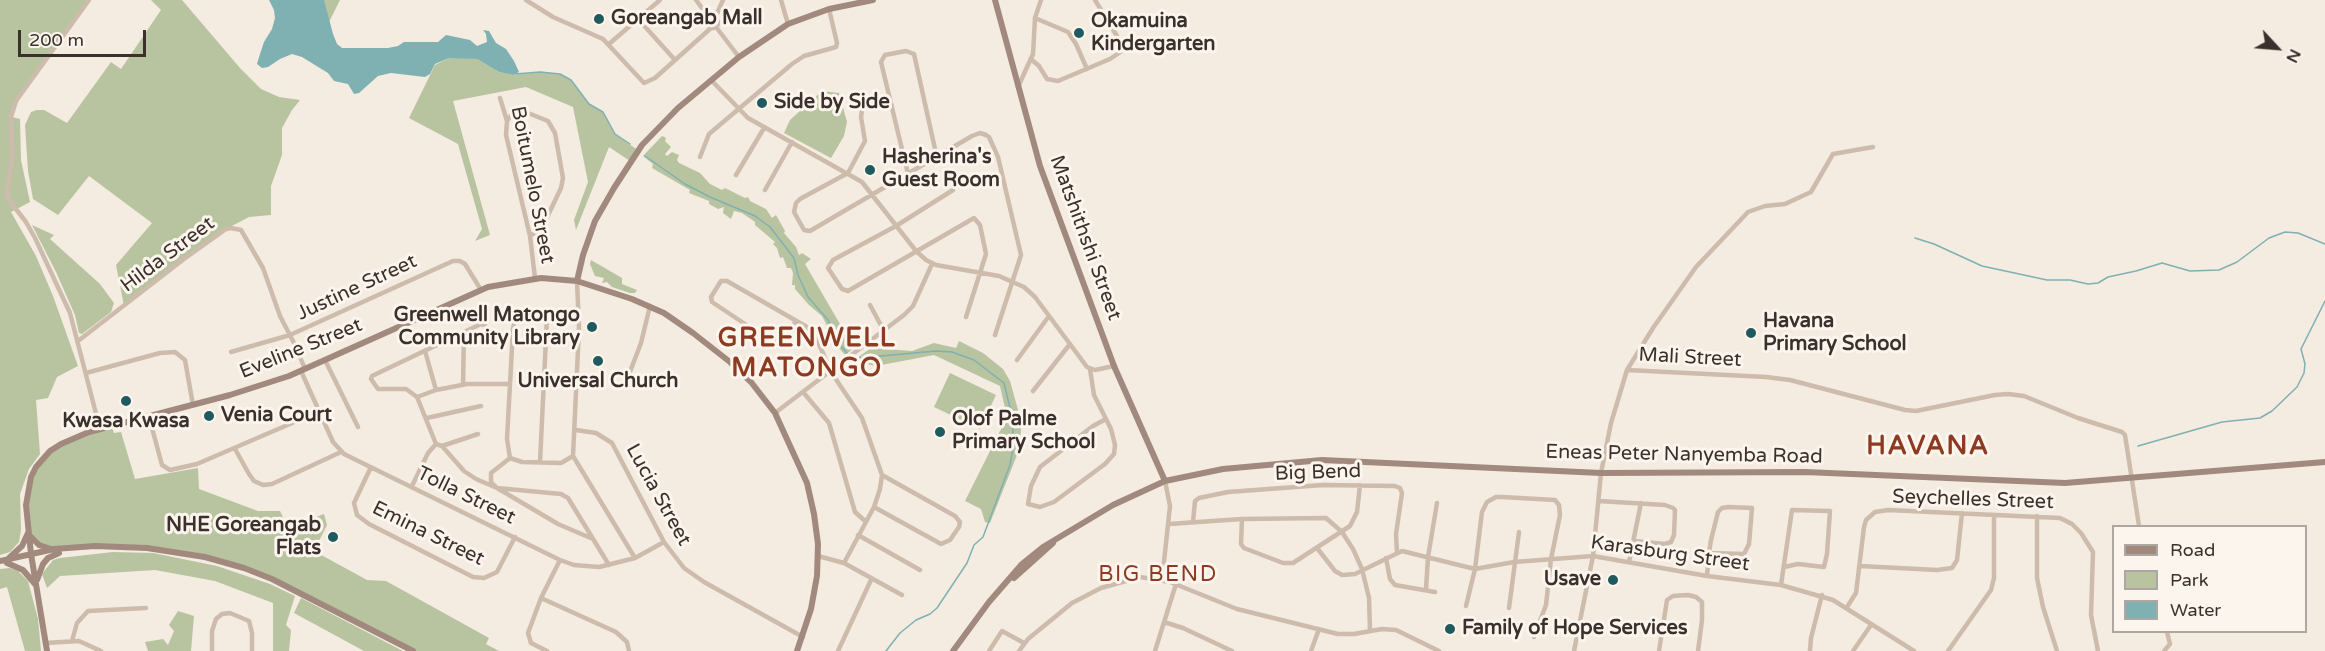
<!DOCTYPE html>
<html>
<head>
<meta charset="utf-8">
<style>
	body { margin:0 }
	#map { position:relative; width:2325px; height:651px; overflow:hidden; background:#f4ebe1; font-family:"Varela Round",sans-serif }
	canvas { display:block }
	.legend { position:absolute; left:2112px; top:525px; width:195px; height:108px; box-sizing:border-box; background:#fbf5ee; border:2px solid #aea6a0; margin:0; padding:8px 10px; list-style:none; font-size:18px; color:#3b302b }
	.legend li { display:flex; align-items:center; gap:12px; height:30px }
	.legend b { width:30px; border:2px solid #aea6a0 }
	.north { position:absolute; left:2247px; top:18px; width:60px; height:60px; -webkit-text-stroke:4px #fbf5ee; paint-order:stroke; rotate:116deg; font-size:16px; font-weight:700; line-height:24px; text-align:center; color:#3b302b }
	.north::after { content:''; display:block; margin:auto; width:21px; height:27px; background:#3b302b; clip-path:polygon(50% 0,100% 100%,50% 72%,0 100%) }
	.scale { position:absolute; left:18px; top:30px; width:128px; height:27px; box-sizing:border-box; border:3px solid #3b302b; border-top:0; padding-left:8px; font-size:18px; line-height:21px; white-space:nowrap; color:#3b302b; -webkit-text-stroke:4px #fbf5ee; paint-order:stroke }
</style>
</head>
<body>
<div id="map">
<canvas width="2325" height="651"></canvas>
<ul class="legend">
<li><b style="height:8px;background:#a18a7d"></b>Road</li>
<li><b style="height:16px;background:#b8c4a0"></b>Park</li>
<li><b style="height:16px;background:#7fb0b2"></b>Water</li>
</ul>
<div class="north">N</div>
<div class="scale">200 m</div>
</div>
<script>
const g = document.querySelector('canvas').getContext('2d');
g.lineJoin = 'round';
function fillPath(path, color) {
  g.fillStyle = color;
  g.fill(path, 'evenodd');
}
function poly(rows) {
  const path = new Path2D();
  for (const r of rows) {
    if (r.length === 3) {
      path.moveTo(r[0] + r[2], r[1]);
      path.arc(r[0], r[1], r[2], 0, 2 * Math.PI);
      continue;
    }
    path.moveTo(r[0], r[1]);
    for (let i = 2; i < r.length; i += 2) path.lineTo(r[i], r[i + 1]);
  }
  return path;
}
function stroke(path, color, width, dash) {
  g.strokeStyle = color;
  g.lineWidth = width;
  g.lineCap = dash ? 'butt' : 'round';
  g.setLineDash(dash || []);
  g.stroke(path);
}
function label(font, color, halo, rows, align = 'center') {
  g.font = font + ' "Varela Round",sans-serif';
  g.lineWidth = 6;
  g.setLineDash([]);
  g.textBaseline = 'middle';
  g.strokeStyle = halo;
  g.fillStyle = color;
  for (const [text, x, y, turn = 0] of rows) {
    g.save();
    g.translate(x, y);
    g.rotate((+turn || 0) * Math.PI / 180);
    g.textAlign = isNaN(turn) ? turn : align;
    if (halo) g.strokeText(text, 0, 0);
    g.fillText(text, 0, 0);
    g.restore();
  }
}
fillPath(poly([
	[0,0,90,0,16,101,12,117,20,119,21,160,30,202,11,212,36,256,53,296,78,366,57,377,48,398,36,400,40,454,29,469,20,494,21,530,19,542,10,552,0,555],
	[151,0,182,0,240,68,261,89,279,97,300,100,292,110,282,128,282,155,271,186,271,215,249,217,226,229,124,306,116,265,152,223,89,176,58,215,33,199,28,171,25,125,31,112,37,110,44,110,67,123,111,62,121,69,161,10],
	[324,0,340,0,329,22,323,1],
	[464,57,477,59,499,72,513,75,540,72,560,74,571,80,589,104,603,112,615,134,639,151,630,161,609,147,576,230,574,220,588,182,573,107,526,87,453,101,490,235,475,241,482,229,458,144,409,118,435,65,449,58],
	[822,91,839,93,847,122,844,136,831,158,784,133,790,120],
	[662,136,666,138,665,141,671,147,665,154,667,156,672,152,679,155,677,160,679,163,700,173,710,184,722,190,725,188,745,198,748,197,750,201,766,209,772,218,776,215,785,231,784,233,796,247,799,255,802,253,811,259,805,264,854,348,845,355,838,347,822,316,809,305,795,289,795,285,792,285,793,273,791,268,787,268,783,257,780,258,777,248,773,244,775,242,755,225,755,222,742,213,734,211,731,219,723,213,724,207,718,209,709,204,709,201,689,193,690,190,652,168,653,164,643,156],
	[32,225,54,235,50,239,100,284,114,303,111,312,82,334,79,333,75,315,56,272],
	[591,260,622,278,622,284,637,290,635,293,630,293,612,287,607,282,602,283,604,278,595,276,590,264],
	[959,341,983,353,1003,369,1010,381,1020,417,1021,431,1017,455,990,523,985,522,981,509,965,501,1007,417,1000,386,934,355,876,366,858,362,849,369,846,366,871,348,912,351,934,343,956,348],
	[950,373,996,395,980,429,934,407],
	[112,427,114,433,121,432,135,479,198,468,199,489,258,511,280,511,288,528,324,514,327,525,314,551,367,580,386,581,489,638,486,644,499,651,413,651,244,568,147,548,50,549,33,540,28,522,26,505,36,467,61,444],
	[113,552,153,553,217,566,270,584,295,596,286,625,291,630,289,651,273,651,273,603,215,581,155,570,60,576,47,588,42,574,53,560,60,558],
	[10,568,18,571,28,581,38,619,41,651,25,651,7,587,0,589,0,569],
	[301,598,403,651,364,651,294,613],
	[178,611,194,616,191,651,148,651,145,642,163,639,168,645,174,631,169,625]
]), '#b8c4a0');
fillPath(poly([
	[269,0,324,0,333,34,337,44,342,48,388,48,398,46,404,42,438,42,446,35,470,40,477,46,487,42,486,34,483,30,489,31,496,43,506,49,514,61,519,72,513,75,499,72,477,59,449,58,435,64,430,74,425,77,391,73,378,76,359,93,354,94,348,84,334,81,328,73,302,57,292,54,280,59,268,67,262,68,257,64,260,54,264,42,272,29,275,18,274,10]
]), '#7fb0b2');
stroke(poly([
	[515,74,540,72,560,74,571,80,589,104,603,112,615,134,630,144],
	[645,156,685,184,710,197,755,216,770,227,794,258,798,275,808,297,828,320,841,346,847,353],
	[1915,238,1934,244,1982,266,2047,280,2070,280,2088,284,2098,283,2108,277,2136,271,2162,263,2190,271,2219,270,2237,262,2269,238,2285,232,2298,233,2325,244],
	[859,358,936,351,952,352,974,360,1004,383,1011,412,1014,442,1010,465,983,537,974,545,967,563,937,608,930,614,916,620,900,633,886,651],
	[2138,446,2222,422,2260,418,2272,411,2297,387,2304,373,2305,364,2301,349,2325,301]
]), '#7fb0b2', 1.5);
stroke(poly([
	[89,0,16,101,11,117,12,160,7,193,9,200,26,222,35,238,70,313,100,429],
	[526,0,553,17,603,39,644,83,655,78,711,28],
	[696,0,710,19],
	[781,0,788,24],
	[713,23,5],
	[715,18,723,0],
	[1035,18,1068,32,1076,44,1087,69],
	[639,20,675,60],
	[716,27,739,57],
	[609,44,660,0],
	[1032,60,1039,66,1047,79,1058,81,1110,59,1119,53,1121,51,1117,36,1095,0],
	[712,81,748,118,862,182,916,251,926,260,936,265,999,276,1024,287,1035,297,1087,367,1095,370,1114,366],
	[1018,87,1033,54,1035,18,1041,0],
	[500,98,507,121,506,135,530,236,535,278],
	[889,100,869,104,862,110,861,117,865,141,848,173,800,199,796,203,794,212,804,230,810,231,972,136,980,133,986,135,989,137,998,157,1021,255,995,335],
	[507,121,512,114,519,111,528,113,548,121,555,133,563,178,561,188,542,228,530,236],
	[700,157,709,134,792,64,804,56,836,47,837,43,829,9],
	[908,174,881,62,885,55,906,51,914,54,937,158],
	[736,175,764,128],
	[765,190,792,142],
	[953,190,896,226,833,260,828,268,842,289,848,291,974,218,980,225,986,254,966,317],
	[577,281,579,328,573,456,635,558],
	[870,305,884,331],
	[796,321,785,338,778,342,760,334,712,302,711,297,721,281,727,281,807,327,816,337,831,372,862,418,882,475,880,489,874,507,844,563],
	[78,341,184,259,226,229,231,228,241,230,263,268,280,316,295,345,305,369],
	[425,351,436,390],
	[231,352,290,335,453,261,460,261,465,264,481,290],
	[325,360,358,427],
	[1017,360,1049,316],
	[1090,369,1094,395,1111,429,1115,445,1114,454,1105,464,1054,502,1040,507,1028,504,1031,486,1040,467,1093,426,1106,419],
	[1627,370,1766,377,1790,380,1905,410,1916,411,1995,395,2008,394,2024,396,2078,418,2122,432,2125,435,2139,526],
	[301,371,333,442,344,454,560,560,574,565,599,567,635,558,664,542],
	[86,373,160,353,175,352,185,360,193,405],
	[628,377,641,343,650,306],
	[463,385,464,332],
	[1033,391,1070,344],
	[803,392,829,423,855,512,865,521],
	[417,397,436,390,467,384,510,384],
	[775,413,904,315,913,306,932,264],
	[149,417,162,465,170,470,197,464,320,411],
	[427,418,481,406],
	[576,430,596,433,612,443,664,542,684,568,704,582,803,637],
	[436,444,417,397,406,389,378,389,371,379,372,376,464,332,481,324,485,325],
	[436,444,442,446,464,471,476,479,497,488,558,524,593,539],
	[442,446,478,434],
	[235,449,249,474,254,481,263,485,272,484,341,452],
	[573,456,561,463,522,462,510,458,507,439,513,329,515,319,525,313,579,319],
	[510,458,491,473,491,482,497,488,561,494,568,498,609,565],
	[540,462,547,317],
	[371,467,354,503,357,515,369,524,473,577,484,578,497,572,515,537],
	[412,486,428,453,436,444],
	[1599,501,1665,505,1673,508,1675,510,1674,535,1671,542,1665,544,1634,541],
	[874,507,941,544,950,540,959,527,960,522,955,516,882,475],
	[2037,516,2037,578,2043,607,2057,651],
	[1242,519,1241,544,1244,548,1283,563,1293,563,1350,526,1357,512,1360,485],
	[1193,522,1195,501,1199,498,1228,492,1323,485,1395,486,1400,488,1402,493,1396,534,1397,553],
	[1169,524,1242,519,1326,518,1342,532,1353,549,1362,569,1369,598,1370,630],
	[858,535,920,570],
	[1317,548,1335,571,1342,575,1355,574,1402,551,1475,569,1514,562,1593,556,1707,576,1781,585,1833,600,1914,651],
	[818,556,844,563,902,595],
	[1386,558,1390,579,1395,585,1435,592],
	[1629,562,1641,503],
	[1860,566,1937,570,1952,568,1957,560,1962,513],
	[1707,576,1709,553,1711,540,1718,512,1722,508,1728,507,1752,508,1749,544,1744,554,1709,553],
	[1162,580,1170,506,1165,481],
	[1781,585,1792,510,1830,511,1827,554,1824,567,1798,564,1784,567],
	[1426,589,1428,557,1437,503],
	[541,598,560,560],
	[1466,606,1475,569,1482,512,1487,502,1496,497,1502,497,1555,500,1559,505,1560,515,1551,559,1546,605,1534,637],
	[1847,607,1856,593,1864,527,1866,520,1875,512,1888,510,2060,518,2072,524,2081,533,2093,552,2091,615,2098,651],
	[1509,608,1519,532],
	[1164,622,1183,628,1232,651],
	[72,641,77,623,88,611,146,608],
	[45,643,79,641,101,651],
	[212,651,212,631,216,619,222,614,230,613,249,621,252,633,252,651],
	[547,651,531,643,528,633,541,598,616,632,627,642,629,651],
	[838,651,871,580],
	[989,651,1002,631,1024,643],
	[1019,651,1028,639,1072,603,1101,588,1140,577,1170,582,1237,609,1338,634,1354,634,1382,629,1396,630,1439,651],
	[1155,651,1176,584],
	[1311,651,1319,629],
	[1574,651,1593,556,1601,473,1611,423,1627,370,1653,328,1696,267,1748,212,1765,206,1785,204,1811,192,1833,154,1873,147],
	[1659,651,1667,600,1673,596,1688,595,1696,597,1702,602,1702,620,1698,651],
	[1810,651,1811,638,1822,595],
	[1853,651,1871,625],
	[1948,651,1991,590,1994,578,1994,515],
	[2164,651,2170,644,2167,632]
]), '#cdbbac', 4.5);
stroke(poly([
	[995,0,1040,166,1114,366,1165,481],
	[577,281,583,255,595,221,614,188,642,145,678,108,739,57,788,24,829,9,873,0],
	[30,536,39,545,51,549],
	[9,558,22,546,28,533],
	[0,561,54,549,95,546,147,548,205,557,244,568,272,579,413,651],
	[7,563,23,570,35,584],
	[1014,578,1053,543],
	[37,580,43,564,48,558,59,553],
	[47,651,31,554,26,505,31,477,36,467,50,451,61,444,89,432,230,395,289,376,488,287,541,278,577,281,632,299,664,313,693,333,730,362,751,382,775,413,807,483,814,514,818,544,817,576,811,609,797,651],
	[953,651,989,602,1022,564,1043,547,1113,505,1165,481,1223,469,1322,460,1601,473,1805,472,2065,483,2325,462]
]), '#a18a7d', 6);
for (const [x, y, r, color] of [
	[599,19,6,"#1f5a5e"],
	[1079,33,6,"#1f5a5e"],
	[762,103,6,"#1f5a5e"],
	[870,170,6,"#1f5a5e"],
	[592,327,6,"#1f5a5e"],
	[1751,333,6,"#1f5a5e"],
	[598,361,6,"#1f5a5e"],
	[126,401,6,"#1f5a5e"],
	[209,416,6,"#1f5a5e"],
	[940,432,6,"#1f5a5e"],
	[333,537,6,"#1f5a5e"],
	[1613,580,6,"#1f5a5e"],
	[1450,629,6,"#1f5a5e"]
]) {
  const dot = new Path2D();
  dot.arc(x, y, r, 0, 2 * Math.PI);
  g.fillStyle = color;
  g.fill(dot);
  stroke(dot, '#fbf5ee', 2);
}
label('bold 20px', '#3b302b', '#fbf5ee', [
	["Goreangab Mall",611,19],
	["Okamuina",1091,22],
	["Kindergarten",1091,45],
	["Side by Side",774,103],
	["Hasherina's",882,158],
	["Guest Room",882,181],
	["Greenwell Matongo",580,316,"right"],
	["Community Library",580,339,"right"],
	["Havana",1763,322],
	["Primary School",1763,345],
	["Universal Church",598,382,"center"],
	["Venia Court",221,416],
	["Olof Palme",952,420],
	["Primary School",952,443],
	["Kwasa Kwasa",126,422,"center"],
	["NHE Goreangab",321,526,"right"],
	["Flats",321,549,"right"],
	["Usave",1601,580,"right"],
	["Family of Hope Services",1462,629]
], 'left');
label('20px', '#3b302b', '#fbf5ee', [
	["Boitumelo Street",532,185,79],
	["Matshithshi Street",1085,238,70],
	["Hilda Street",168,255,-37],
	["Justine Street",357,288,-25],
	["Eveline Street",301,349,-22],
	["Mali Street",1690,358,3],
	["Eneas Peter Nanyemba Road",1684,455,1],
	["Big Bend",1318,473,-2],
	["Lucia Street",658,495,61],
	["Tolla Street",466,496,26],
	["Seychelles Street",1973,500,2],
	["Emina Street",428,534,26],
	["Karasburg Street",1670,554,8]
]);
g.letterSpacing = '1.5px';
label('22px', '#8c3b22', '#fbf5ee', [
	["BIG BEND",1158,575]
]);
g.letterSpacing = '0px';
g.letterSpacing = '1.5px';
label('bold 26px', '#8c3b22', '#fbf5ee', [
	["GREENWELL",807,339],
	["MATONGO",807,369],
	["HAVANA",1928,447]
]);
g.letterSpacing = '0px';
</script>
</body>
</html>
